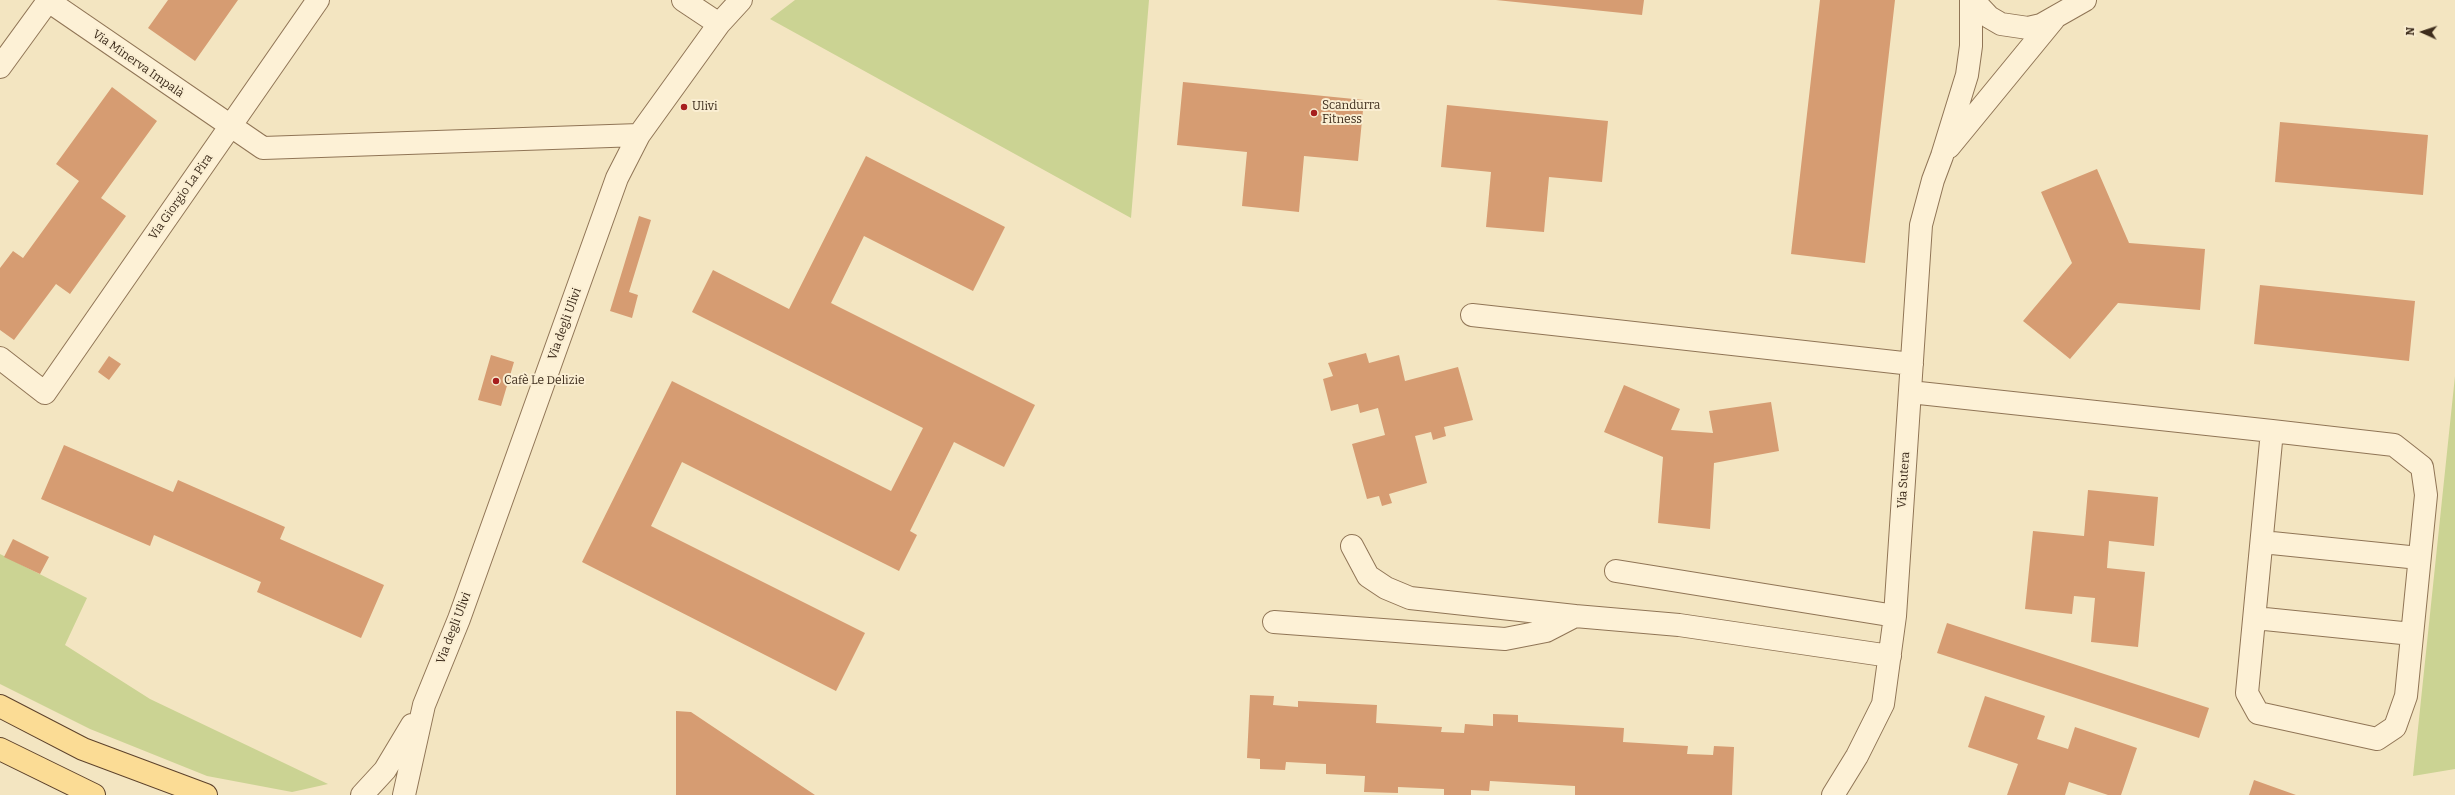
<!DOCTYPE html>
<html>
<head>
<meta charset="utf-8">
<style>
	body { margin:0 }
	#map { position:relative; width:2455px; height:795px; overflow:hidden; background:#f3e5c1; font-family:Bitter,serif }
	canvas { display:block }
	.north { position:absolute; left:2403px; top:12px; width:40px; height:40px; -webkit-text-stroke:3px #faeed2; paint-order:stroke; rotate:273deg; font-size:11px; font-weight:700; line-height:16px; text-align:center; color:#3d2c1c }
	.north::after { content:''; display:block; margin:auto; width:14px; height:18px; background:#3d2c1c; clip-path:polygon(50% 0,100% 100%,50% 72%,0 100%) }
</style>
</head>
<body>
<div id="map">
<canvas width="2455" height="795"></canvas>
<div class="north">N</div>
</div>
<script>
const g = document.querySelector('canvas').getContext('2d');
g.lineJoin = 'round';
function fillPath(path, color) {
  g.fillStyle = color;
  g.fill(path, 'evenodd');
}
function poly(rows) {
  const path = new Path2D();
  for (const r of rows) {
    path.moveTo(r[0], r[1]);
    for (let i = 2; i < r.length; i += 2) path.lineTo(r[i], r[i + 1]);
  }
  return path;
}
function stroke(path, color, width, dash) {
  g.strokeStyle = color;
  g.lineWidth = width;
  g.lineCap = dash ? 'butt' : 'round';
  g.setLineDash(dash || []);
  g.stroke(path);
}
function label(font, color, halo, rows, align = 'center') {
  g.font = font + ' Bitter,serif';
  g.lineWidth = 4;
  g.setLineDash([]);
  g.textBaseline = 'middle';
  g.strokeStyle = halo;
  g.fillStyle = color;
  for (const [text, x, y, turn = 0] of rows) {
    g.save();
    g.translate(x, y);
    g.rotate((+turn || 0) * Math.PI / 180);
    g.textAlign = isNaN(turn) ? turn : align;
    if (halo) g.strokeText(text, 0, 0);
    g.fillText(text, 0, 0);
    g.restore();
  }
}
fillPath(poly([
	[795,0,1149,0,1131,218,770,19],
	[2455,376,2455,769,2413,776],
	[0,554,87,598,65,645,150,699,328,784,292,792,207,776,90,729,0,684]
]), '#cbd393');
fillPath(poly([
	[168,0,238,0,195,61,148,28],
	[1496,0,1644,0,1642,15],
	[1820,0,1895,0,1865,263,1791,254],
	[1183,82,1364,100,1358,161,1304,156,1299,212,1242,206,1247,152,1177,145],
	[112,87,157,121,101,198,126,216,70,294,56,284,14,340,0,330,0,268,13,251,23,258,79,181,56,164],
	[1447,105,1608,121,1602,182,1549,177,1544,232,1486,227,1491,172,1441,167],
	[2280,122,2428,135,2423,195,2275,182],
	[866,156,1005,227,973,291,864,236,831,303,1035,405,1004,467,954,442,910,531,917,535,899,571,682,462,651,526,865,633,836,691,582,562,672,381,891,491,923,428,692,312,713,270,789,309],
	[2097,169,2129,243,2205,249,2200,310,2118,303,2070,359,2023,321,2072,263,2041,192],
	[639,216,651,220,629,292,638,295,632,318,610,311],
	[2260,285,2415,301,2409,361,2254,344],
	[1366,353,1369,363,1399,355,1405,381,1458,367,1473,420,1444,427,1446,436,1433,440,1431,432,1415,436,1427,483,1389,494,1392,503,1382,506,1379,496,1367,499,1352,444,1385,435,1378,408,1360,413,1358,404,1331,411,1323,379,1333,376,1328,363],
	[491,355,514,362,501,406,478,400],
	[109,356,121,364,109,380,98,372],
	[1624,385,1680,409,1671,430,1713,433,1709,411,1771,402,1779,451,1714,463,1710,529,1658,523,1663,457,1604,432],
	[64,445,173,492,178,480,285,527,280,539,384,585,361,638,257,592,261,582,154,535,150,546,41,499],
	[2088,490,2158,497,2154,546,2109,541,2107,568,2145,572,2138,647,2091,642,2095,598,2074,596,2072,614,2025,609,2033,531,2084,536],
	[13,539,49,557,40,574,4,557],
	[1947,623,2209,708,2199,738,1937,653],
	[1250,695,1274,696,1273,705,1298,707,1298,701,1377,705,1376,723,1442,727,1441,732,1464,733,1465,724,1493,726,1493,714,1518,715,1518,722,1624,728,1623,742,1688,746,1687,754,1713,755,1714,746,1734,747,1732,795,1575,795,1575,786,1490,781,1489,791,1471,790,1471,795,1444,795,1444,789,1398,787,1398,793,1364,792,1365,776,1326,774,1326,764,1286,762,1285,770,1260,769,1260,759,1247,758],
	[1985,696,2045,716,2037,739,2068,749,2075,727,2137,748,2121,795,2108,795,2069,782,2065,795,2007,795,2018,764,1968,747],
	[676,711,691,712,815,795,676,795],
	[2254,780,2296,795,2249,795]
]), '#d69c72');
const minor = poly([
	[47,0,263,148,639,135],
	[683,0,719,24],
	[1973,0,1989,17,2001,24,2028,28,2041,25,2085,0],
	[0,67,48,1],
	[1949,147,2054,19],
	[1472,315,1912,364],
	[0,358,45,393,318,0],
	[1910,392,2272,431,2394,445,2422,467,2426,495,2406,696,2395,727,2377,739,2258,713,2247,693,2272,431],
	[2262,542,2419,558],
	[1352,546,1368,576,1386,588,1410,598,1575,616],
	[1616,571,1895,616],
	[2255,618,2412,634],
	[1274,622,1505,639,1546,631,1575,616,1679,625,1890,656],
	[362,795,385,770,412,725],
	[404,795,424,705,459,619,617,178,639,135,719,24,741,0],
	[1833,795,1857,756,1883,704,1895,616,1921,225,1933,180,1942,156,1967,75,1971,46,1971,0]
]);
const major = poly([
	[0,706,83,749,206,795],
	[0,749,94,795]
]);
stroke(minor, '#907556', 24);
stroke(major, '#5d422b', 24);
stroke(minor, '#fdf1d6', 22);
stroke(major, '#fbdc95', 22);
for (const [x, y, r, color] of [
	[684,107,4,"#a61e1e"],
	[1314,113,4,"#a61e1e"],
	[496,381,4,"#a61e1e"]
]) {
  const dot = new Path2D();
  dot.arc(x, y, r, 0, 2 * Math.PI);
  g.fillStyle = color;
  g.fill(dot);
  stroke(dot, '#faeed2', 1.5);
}
label('12px', '#3d2c1c', '#faeed2', [
	["Via Minerva Impalà",138,64,35],
	["Via Giorgio La Pira",181,197,-55],
	["Via degli Ulivi",565,324,-70],
	["Via Sutera",1904,480,-86],
	["Via degli Ulivi",454,628,-69]
]);
label('12px', '#3d2c1c', '#faeed2', [
	["Scandurra",1322,106],
	["Fitness",1322,120],
	["Ulivi",692,107],
	["Cafè Le Delizie",504,381]
], 'left');
</script>
</body>
</html>
